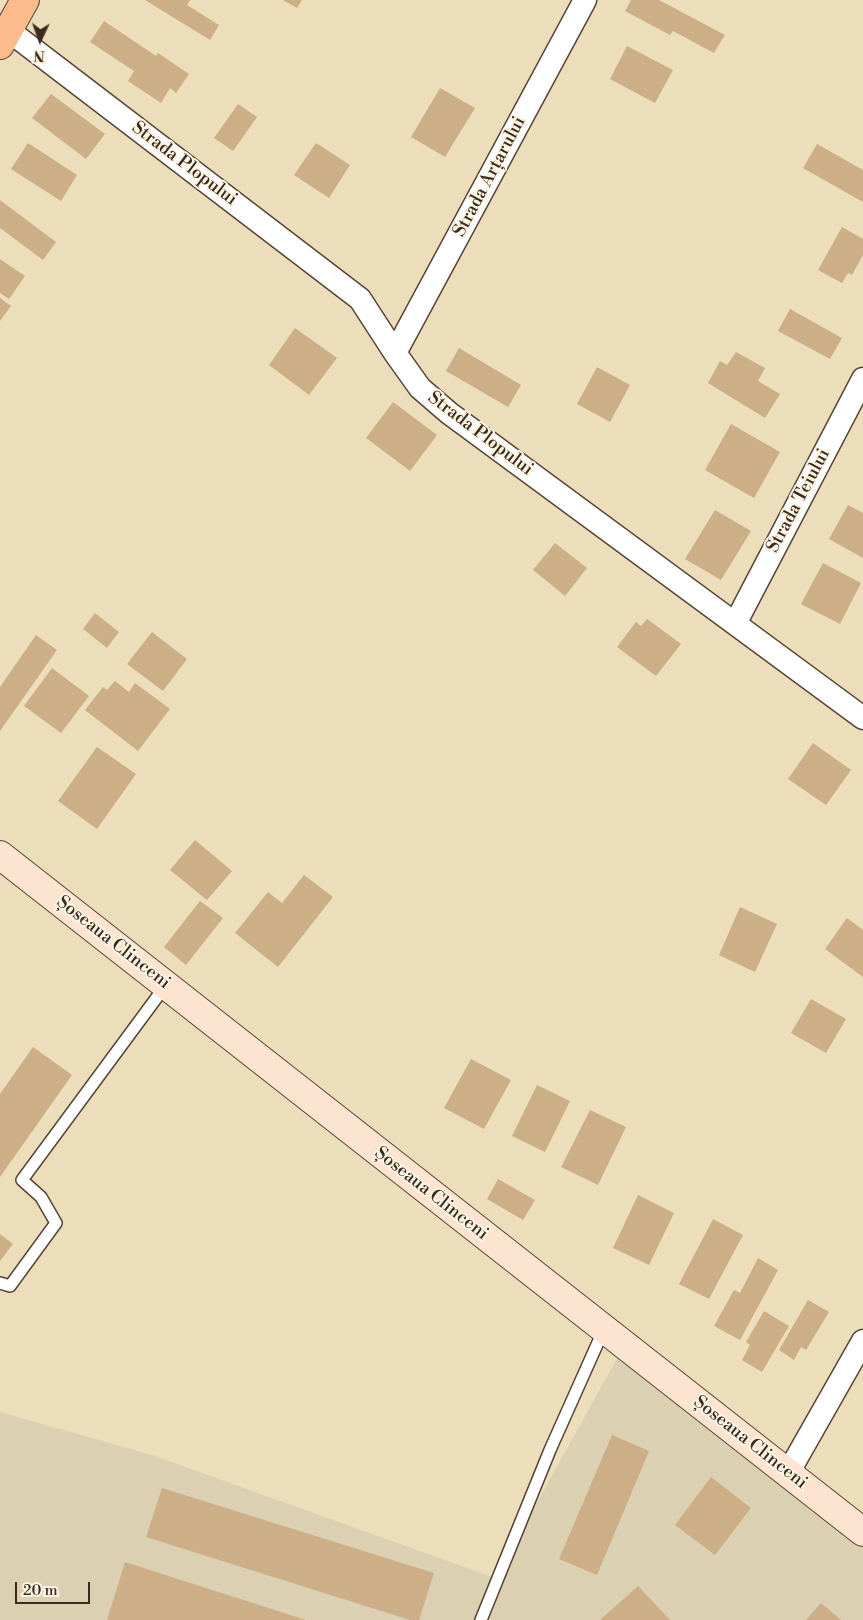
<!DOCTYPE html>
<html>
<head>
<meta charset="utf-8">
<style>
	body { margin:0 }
	#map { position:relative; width:863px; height:1620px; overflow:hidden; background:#eddebb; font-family:"Libre Bodoni",serif }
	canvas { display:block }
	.north { position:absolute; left:15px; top:15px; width:50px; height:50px; -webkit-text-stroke:4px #fcf5e5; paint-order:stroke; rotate:183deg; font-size:14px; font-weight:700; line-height:20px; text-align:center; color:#3b2a1e }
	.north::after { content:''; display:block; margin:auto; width:18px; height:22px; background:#3b2a1e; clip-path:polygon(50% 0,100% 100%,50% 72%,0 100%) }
	.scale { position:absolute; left:15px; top:1582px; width:75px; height:22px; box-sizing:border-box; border:2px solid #3b2a1e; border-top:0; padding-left:6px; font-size:15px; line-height:18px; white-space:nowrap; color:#3b2a1e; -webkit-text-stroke:4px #fcf5e5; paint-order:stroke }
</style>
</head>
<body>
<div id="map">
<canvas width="863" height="1620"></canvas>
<div class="north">N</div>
<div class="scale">20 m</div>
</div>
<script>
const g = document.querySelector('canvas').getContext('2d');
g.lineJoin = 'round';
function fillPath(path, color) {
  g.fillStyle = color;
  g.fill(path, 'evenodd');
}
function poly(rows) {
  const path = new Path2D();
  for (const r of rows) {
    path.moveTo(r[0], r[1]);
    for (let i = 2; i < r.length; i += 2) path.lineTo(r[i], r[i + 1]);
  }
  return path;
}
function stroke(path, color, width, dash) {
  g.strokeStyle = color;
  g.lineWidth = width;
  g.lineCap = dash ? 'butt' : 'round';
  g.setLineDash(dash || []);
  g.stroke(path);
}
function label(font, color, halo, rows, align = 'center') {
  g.font = font + ' "Libre Bodoni",serif';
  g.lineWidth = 4;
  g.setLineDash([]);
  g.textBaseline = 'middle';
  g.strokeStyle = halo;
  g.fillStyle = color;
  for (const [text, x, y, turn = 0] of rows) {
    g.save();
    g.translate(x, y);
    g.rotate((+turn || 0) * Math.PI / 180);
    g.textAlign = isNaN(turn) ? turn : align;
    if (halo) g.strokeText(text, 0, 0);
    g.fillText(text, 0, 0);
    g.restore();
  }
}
fillPath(poly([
	[619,1355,863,1521,863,1620,0,1620,0,1412,152,1455,495,1578]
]), '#dbd0b1');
fillPath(poly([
	[145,0,190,0,187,5,219,25,210,40],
	[283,0,302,0,297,8],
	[631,0,659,0,725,35,714,53,673,31,670,35,625,11],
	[104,21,156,56,158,53,189,74,176,93,170,88,161,103,128,81,134,71,90,42],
	[627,46,673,70,655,103,610,79],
	[440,88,475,108,445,157,411,137],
	[51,94,105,134,86,159,32,118],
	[238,104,257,117,233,151,214,138],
	[28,143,77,175,61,201,11,169],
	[316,143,350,165,329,198,294,175],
	[817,144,863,170,863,202,803,168],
	[0,200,56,242,43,260,0,228],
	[842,227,863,239,863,255,852,275,848,273,842,283,818,270],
	[0,259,25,276,9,299,0,293],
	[0,298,11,306,0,321],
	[790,309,842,338,830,359,778,331],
	[295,328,337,358,309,395,269,365],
	[459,348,521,385,508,407,446,371],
	[736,352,765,368,758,381,780,394,765,418,708,383,720,361,727,365],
	[597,367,630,385,610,422,577,404],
	[393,402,437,435,410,471,366,438],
	[731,424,780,452,754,498,705,470],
	[848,505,863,513,863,558,829,539],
	[715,510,751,531,721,580,685,559],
	[555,543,587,568,565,596,533,570],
	[823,563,861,583,840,624,801,604],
	[95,613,119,632,107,648,83,629],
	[647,619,681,644,656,676,617,647,636,622,641,626],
	[152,632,187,659,163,691,127,664],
	[36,635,57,650,0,731,0,687],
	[52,668,89,696,61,733,24,706],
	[115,681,129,692,135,683,170,709,138,751,85,710,103,687,107,690],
	[813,743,851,770,826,805,788,779],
	[97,747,136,774,97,829,58,801],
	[195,840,232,871,207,900,170,870],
	[304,875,333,897,278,967,235,933,268,892,282,903],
	[200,901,223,918,186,965,164,947],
	[740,907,777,924,755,972,719,955],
	[847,918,863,930,863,977,825,949],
	[811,999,846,1019,826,1053,791,1033],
	[33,1047,72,1075,0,1177,0,1094],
	[471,1059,511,1080,484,1129,444,1108],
	[537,1085,570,1101,545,1152,512,1136],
	[590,1110,626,1127,598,1185,561,1167],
	[498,1179,535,1200,523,1220,487,1199],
	[638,1195,674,1213,649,1265,613,1248],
	[713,1219,743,1235,709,1299,679,1284],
	[0,1234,13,1244,0,1261],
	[758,1258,778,1270,740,1340,714,1326,734,1290,740,1293],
	[808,1300,829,1312,806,1350,801,1347,794,1360,779,1350],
	[764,1311,789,1326,762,1372,742,1360,750,1345,746,1342],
	[612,1435,649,1451,597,1575,559,1559],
	[711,1477,751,1508,715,1555,675,1525],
	[162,1488,434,1573,419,1620,410,1620,146,1537],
	[125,1562,306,1620,107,1620],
	[638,1586,670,1620,600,1620],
	[821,1603,841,1620,806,1620]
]), '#ccae87');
const service = poly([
	[0,1283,10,1286,56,1223,41,1197,22,1180,166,985],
	[481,1620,550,1450,604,1329]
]);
const minor = poly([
	[8,30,360,299,395,353,420,388,449,413,863,718],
	[395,353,585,0],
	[736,622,863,379],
	[788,1473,863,1341]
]);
const secondary = poly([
	[0,855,863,1532]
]);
const trunk = poly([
	[0,45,25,0]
]);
stroke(service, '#564536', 14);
stroke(minor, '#564536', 25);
stroke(secondary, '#564536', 30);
stroke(trunk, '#564536', 30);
stroke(service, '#fff', 11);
stroke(minor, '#fff', 22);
stroke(secondary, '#fde4d1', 28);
stroke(trunk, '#fbbb8d', 28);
label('18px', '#3b2a1e', '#fcf5e5', [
	["Strada Plopului",184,164,37],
	["Strada Arțarului",490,177,-62],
	["Strada Plopului",480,434,37],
	["Strada Teiului",799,501,-62],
	["Șoseaua Clinceni",113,943,38],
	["Șoseaua Clinceni",431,1194,38],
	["Șoseaua Clinceni",750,1443,38]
]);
</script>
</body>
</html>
